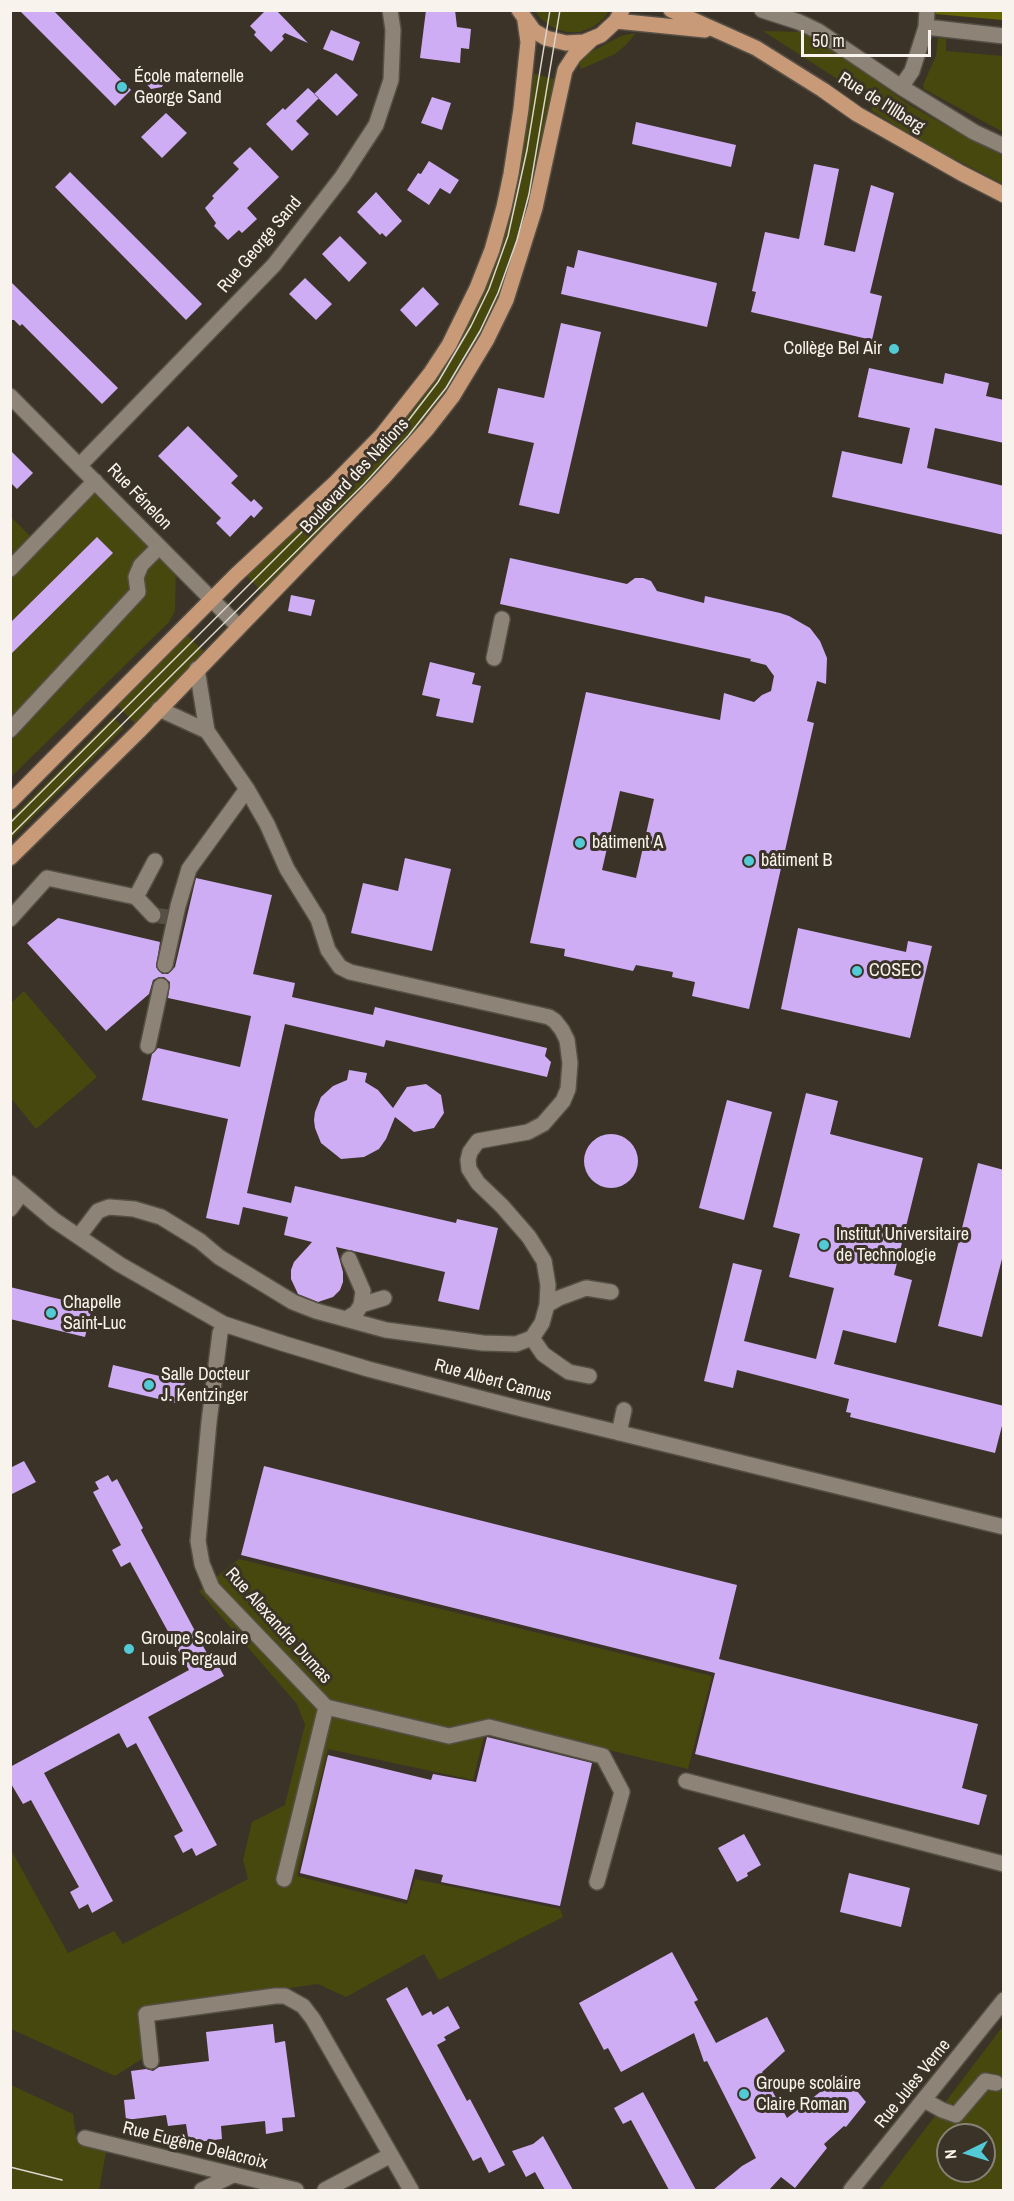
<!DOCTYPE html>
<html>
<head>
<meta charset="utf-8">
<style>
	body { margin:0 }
	#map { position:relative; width:1014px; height:2201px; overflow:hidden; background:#3b3327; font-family:"Archivo Narrow",sans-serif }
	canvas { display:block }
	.frame { position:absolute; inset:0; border:12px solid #f8f3ec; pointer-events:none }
	.north { position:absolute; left:936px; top:2123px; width:60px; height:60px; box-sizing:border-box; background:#3b3327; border:2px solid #878076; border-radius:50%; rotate:265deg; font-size:16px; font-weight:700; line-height:24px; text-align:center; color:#f8f3ec }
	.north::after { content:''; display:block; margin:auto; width:21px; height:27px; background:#52cbd7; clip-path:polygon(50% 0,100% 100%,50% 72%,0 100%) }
	.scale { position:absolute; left:801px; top:30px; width:130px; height:27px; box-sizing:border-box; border:3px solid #f8f3ec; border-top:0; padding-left:8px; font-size:18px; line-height:21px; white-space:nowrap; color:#f8f3ec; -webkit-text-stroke:4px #3b3327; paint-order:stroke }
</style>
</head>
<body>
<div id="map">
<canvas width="1014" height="2201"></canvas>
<div class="frame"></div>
<div class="north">N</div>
<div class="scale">50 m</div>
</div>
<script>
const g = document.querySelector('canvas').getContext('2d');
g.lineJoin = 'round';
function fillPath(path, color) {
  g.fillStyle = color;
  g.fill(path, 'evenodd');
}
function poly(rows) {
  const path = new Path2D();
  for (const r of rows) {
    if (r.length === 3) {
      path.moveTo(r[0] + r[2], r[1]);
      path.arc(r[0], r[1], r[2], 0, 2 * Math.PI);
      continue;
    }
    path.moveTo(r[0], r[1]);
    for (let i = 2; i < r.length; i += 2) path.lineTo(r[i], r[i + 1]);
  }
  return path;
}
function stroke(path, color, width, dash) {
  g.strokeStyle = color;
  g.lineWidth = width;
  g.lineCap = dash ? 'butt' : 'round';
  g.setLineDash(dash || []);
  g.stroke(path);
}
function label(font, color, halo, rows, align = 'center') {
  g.font = font + ' "Archivo Narrow",sans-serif';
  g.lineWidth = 6;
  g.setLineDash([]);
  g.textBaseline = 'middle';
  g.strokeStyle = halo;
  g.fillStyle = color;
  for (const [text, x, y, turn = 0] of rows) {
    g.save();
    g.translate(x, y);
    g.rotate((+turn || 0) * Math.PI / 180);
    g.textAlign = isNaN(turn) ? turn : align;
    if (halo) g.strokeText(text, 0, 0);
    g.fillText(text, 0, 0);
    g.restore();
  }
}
fillPath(poly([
	[535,11,609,11,604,18,593,27,580,32,566,32,552,27,541,19],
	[763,31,802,32,847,60,908,104,968,138,1003,156,1003,184,922,142,871,110,874,104,873,102],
	[636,33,626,45,615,54,581,69,578,61,589,53,621,36],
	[938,38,946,39,946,51,1003,56,1003,132,924,89,923,85,936,56],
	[532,73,557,80,517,258,480,342,427,423,264,594,245,574,439,369,516,182],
	[95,481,176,563,175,611,169,622,11,777,11,517,36,542],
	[187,635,205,653,136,725,116,704],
	[113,717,124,728,11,839,11,818],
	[24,991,97,1077,36,1129,11,1098,11,1003],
	[239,1559,712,1676,688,1769,488,1721,473,1780,328,1749,297,1876,407,1904,415,1879,560,1909,563,1917,439,1980,424,1954,346,1997,318,1984,141,2009,145,2057,115,2076,11,2029,10,1848,68,1953,114,1931,123,1944,248,1879,243,1860,252,1822,285,1805,305,1725,297,1704,199,1591],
	[1003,2026,1003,2190,879,2190],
	[948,2135,984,2135,984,2171,948,2171],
	[11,2085,73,2114,77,2143,106,2152,99,2190,11,2190]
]), '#47480d');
fillPath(poly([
	[901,11,1003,11,1003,20]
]), '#636405');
fillPath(poly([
	[19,10,53,10,131,90,115,106],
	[266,10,276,10,308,43,285,33,282,36,284,39,271,52,254,35,256,32,250,26],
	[426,10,455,10,457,27,471,29,469,49,461,48,460,63,420,58],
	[331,30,360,42,353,61,323,49],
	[159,69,166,77,162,87,151,89,144,81,148,71],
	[336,73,358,95,337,116,314,94],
	[308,88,319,98,296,121,309,134,292,151,266,124,283,108,285,110],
	[432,97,451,103,442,130,421,123],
	[166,113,187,133,162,158,141,137],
	[636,122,736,145,731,167,632,144],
	[250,147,279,177,247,208,257,219,242,233,239,230,228,240,214,226,216,223,205,208,214,198,212,196,239,169,233,163],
	[429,161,459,180,450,194,440,188,429,205,407,190,418,173,421,174],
	[814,164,839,169,824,245,855,252,871,185,894,193,870,293,882,296,872,340,751,312,756,292,752,291,765,232,799,239],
	[70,172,202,304,186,320,55,187],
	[376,192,402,221,386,237,382,233,380,235,357,212],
	[340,236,367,263,349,282,322,254],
	[578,250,717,283,707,327,561,294,567,266,574,268],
	[305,278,332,304,316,320,289,294],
	[10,281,118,388,102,404,22,324,20,326,14,320,10,320],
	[423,287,439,304,416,327,400,310],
	[561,323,601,332,559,514,519,505,534,443,488,433,498,388,544,398],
	[869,368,943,384,945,373,989,383,986,396,1004,400,1004,443,935,428,927,468,1004,486,1004,535,832,497,842,451,902,464,910,428,858,417],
	[188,426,238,476,231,483,251,502,254,499,263,508,254,518,251,515,230,537,216,523,221,518,158,456],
	[10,450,33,473,17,489,10,482],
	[97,537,113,553,10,655,10,623],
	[510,558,627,584,635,578,643,578,651,581,657,591,704,603,705,596,780,613,789,616,810,628,820,641,827,658,826,684,817,681,807,721,814,723,749,1009,692,996,695,982,672,977,673,972,636,965,633,971,564,956,565,949,530,943,586,692,720,720,724,693,754,702,762,695,771,691,774,676,766,665,750,661,751,659,500,604],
	[620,791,654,799,636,878,602,870],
	[291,595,315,600,311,616,288,611],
	[430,662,475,673,472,684,481,686,473,723,436,716,440,699,422,695],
	[405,858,451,869,432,951,351,933,363,883,398,891],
	[196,878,272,895,253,974,295,983,292,997,373,1015,375,1007,547,1048,545,1056,551,1062,547,1077,386,1040,384,1047,285,1024,247,1193,291,1203,295,1186,456,1223,457,1219,498,1228,479,1310,438,1301,445,1272,336,1247,343,1272,343,1282,340,1290,333,1297,318,1302,298,1294,291,1279,291,1270,294,1262,312,1242,284,1235,288,1217,243,1207,239,1225,206,1218,228,1119,142,1100,152,1054,158,1048,240,1067,251,1016,168,998,170,982,164,977,159,977,153,980,149,994,106,1031,27,943,58,918,160,942,156,967,162,974,168,974,175,967],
	[798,928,906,952,908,941,932,946,910,1038,781,1009],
	[349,1070,367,1073,365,1082,378,1090,393,1108,407,1087,426,1084,441,1095,444,1113,434,1128,414,1132,395,1117,386,1139,379,1149,364,1157,341,1159,321,1143,315,1128,314,1120,315,1112,321,1097,333,1086,347,1080],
	[806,1093,838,1101,830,1134,923,1158,894,1275,912,1280,896,1343,843,1330,834,1364,1004,1406,1004,1418,995,1453,850,1417,851,1413,846,1412,849,1399,737,1370,733,1388,704,1381,733,1263,762,1270,744,1341,816,1359,834,1288,789,1277,800,1234,773,1227],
	[727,1100,772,1112,744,1220,699,1208],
	[611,1161,27],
	[978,1163,1004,1170,1004,1251,982,1337,938,1326],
	[10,1287,92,1307,85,1337,10,1319],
	[113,1365,185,1382,180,1404,108,1387],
	[24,1461,36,1482,10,1495,10,1468],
	[264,1466,737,1585,719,1659,978,1724,962,1788,987,1795,979,1825,695,1754,715,1673,241,1555],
	[108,1475,112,1482,117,1479,143,1528,141,1530,210,1659,214,1657,224,1676,148,1717,217,1845,196,1856,192,1848,183,1853,174,1836,183,1831,136,1743,127,1748,119,1733,44,1773,113,1901,92,1913,88,1904,79,1909,70,1892,79,1887,31,1800,23,1804,10,1782,10,1767,189,1670,130,1562,121,1567,112,1550,121,1545,93,1492,99,1489,95,1482],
	[487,1737,592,1763,560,1906,441,1882,443,1875,415,1869,407,1900,300,1873,328,1755,431,1780,433,1774,476,1782],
	[744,1834,761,1865,747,1873,748,1876,737,1882,718,1848],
	[849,1873,910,1888,901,1927,840,1912],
	[672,1952,698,2000,694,2002,716,2043,767,2017,785,2051,762,2072,787,2118,843,2074,866,2102,846,2127,844,2126,824,2144,827,2148,795,2188,781,2177,769,2190,713,2190,742,2166,756,2158,707,2061,704,2062,694,2033,621,2072,608,2048,604,2050,579,2003],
	[407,1987,422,2016,431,2011,433,2015,448,2006,460,2028,444,2037,446,2040,437,2045,467,2101,470,2099,505,2165,489,2173,481,2157,473,2161,386,1999],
	[273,2024,275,2043,285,2041,295,2117,282,2118,283,2131,266,2134,265,2121,221,2126,222,2139,189,2143,186,2124,168,2126,166,2115,126,2120,124,2100,135,2099,131,2071,146,2069,153,2071,159,2067,209,2061,206,2032],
	[643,2092,696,2190,669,2190,631,2120,623,2124,614,2108],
	[543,2136,547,2143,573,2190,545,2190,535,2172,526,2177,512,2151,533,2144]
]), '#ceadf5');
stroke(poly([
	[153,915,175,918]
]), '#575045', 15, [15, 8]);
const minor = poly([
	[762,10,799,22,818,31,901,87,974,132,1004,146],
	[926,27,1004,36],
	[901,87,912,71,926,27,927,10],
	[10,396,238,626],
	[80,465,274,265,342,177,376,125,391,80,393,30,390,10],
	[10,569,95,481],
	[494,658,502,619],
	[159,709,207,731,197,669],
	[10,730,138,592,136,577,141,565,159,547],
	[136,897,155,861],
	[10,919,47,878,136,897,153,915],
	[165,965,178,906,189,869,247,789],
	[148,1046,161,986],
	[10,1183,54,1220,119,1264,224,1324,285,1344,368,1369,522,1409,1004,1527],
	[10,1209,21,1194],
	[79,1236,98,1211,109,1207,134,1209,161,1217,200,1241,219,1257,293,1302,316,1311,386,1330,483,1343,516,1344,532,1338,542,1323,547,1305,548,1285,544,1261,529,1237,502,1206,478,1183,469,1169,468,1160,470,1152,478,1141,528,1132,543,1124,563,1101,568,1089,570,1063,567,1040,562,1030,555,1021,549,1017,350,972,340,967,328,950,318,919,287,869,267,824,247,789,207,731],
	[361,1305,384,1298],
	[547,1305,559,1298,586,1288,611,1292],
	[346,1319,356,1313,361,1305,363,1291,349,1259],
	[224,1324,220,1333,209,1422,198,1541,202,1564,212,1588,326,1707,284,1879],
	[532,1338,543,1354,560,1366,569,1372,589,1376],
	[619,1433,624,1410],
	[326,1707,449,1736,489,1727,603,1756,622,1792,597,1882],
	[686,1781,1004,1864],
	[151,2061,146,2014,275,1996,285,1996,303,2006,313,2019,411,2190],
	[924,2100,942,2110,956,2115,985,2081,996,2083],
	[85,2138,296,2190],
	[202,2190,233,2175],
	[325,2190,391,2155],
	[851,2190,1004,2000]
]);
const major = poly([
	[519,10,534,31,546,38,566,43,584,42,601,35,616,21,622,10],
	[671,10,756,48,823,90,857,114,961,173,1004,195],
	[616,21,705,30],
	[10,802,236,575,335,483,382,435,430,374,449,345,477,288,492,250,504,207,511,174,521,109,528,42,525,21],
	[10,858,138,732,384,477,427,429,452,397,487,339,506,300,535,208,565,70,574,56,592,39]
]);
stroke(minor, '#554f45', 18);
stroke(major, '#554f45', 18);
stroke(minor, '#8d8477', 15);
stroke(major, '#c99a78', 15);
stroke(poly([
	[10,823,357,477,401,430,438,382,471,326,489,289,508,236,527,150,550,10],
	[10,836,364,484,408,436,446,388,480,331,498,293,517,240,529,194,560,10],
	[10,2167,62,2180]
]), '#dbd6ce', 1.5);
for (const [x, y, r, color] of [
	[122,87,6,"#52cbd7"],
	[894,349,6,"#52cbd7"],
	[580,843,6,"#52cbd7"],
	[749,861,6,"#52cbd7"],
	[857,971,6,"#52cbd7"],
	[824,1245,6,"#52cbd7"],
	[51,1313,6,"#52cbd7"],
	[149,1385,6,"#52cbd7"],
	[129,1649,6,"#52cbd7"],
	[744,2094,6,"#52cbd7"]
]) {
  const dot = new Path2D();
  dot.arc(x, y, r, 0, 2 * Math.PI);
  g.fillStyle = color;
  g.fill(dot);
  stroke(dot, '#3b3327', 2);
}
label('18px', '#f8f3ec', '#3b3327', [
	["École maternelle",134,77],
	["George Sand",134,98],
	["Collège Bel Air",882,349,"right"],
	["bâtiment A",592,843],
	["bâtiment B",761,861],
	["COSEC",869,971],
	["Institut Universitaire",836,1235],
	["de Technologie",836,1256],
	["Chapelle",63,1303],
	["Saint-Luc",63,1324],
	["Salle Docteur",161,1375],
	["J. Kentzinger",161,1396],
	["Groupe Scolaire",141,1639],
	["Louis Pergaud",141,1660],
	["Groupe scolaire",756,2084],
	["Claire Roman",756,2105]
], 'left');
label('18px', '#f8f3ec', '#3b3327', [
	["Rue de l'Illberg",881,103,32],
	["Rue George Sand",260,245,-50],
	["Boulevard des Nations",355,476,-47],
	["Rue Fénelon",139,497,46],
	["Rue Albert Camus",493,1381,15],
	["Rue Alexandre Dumas",278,1626,48],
	["Rue Jules Verne",913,2084,-51],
	["Rue Eugène Delacroix",195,2146,14]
]);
</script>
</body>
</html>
